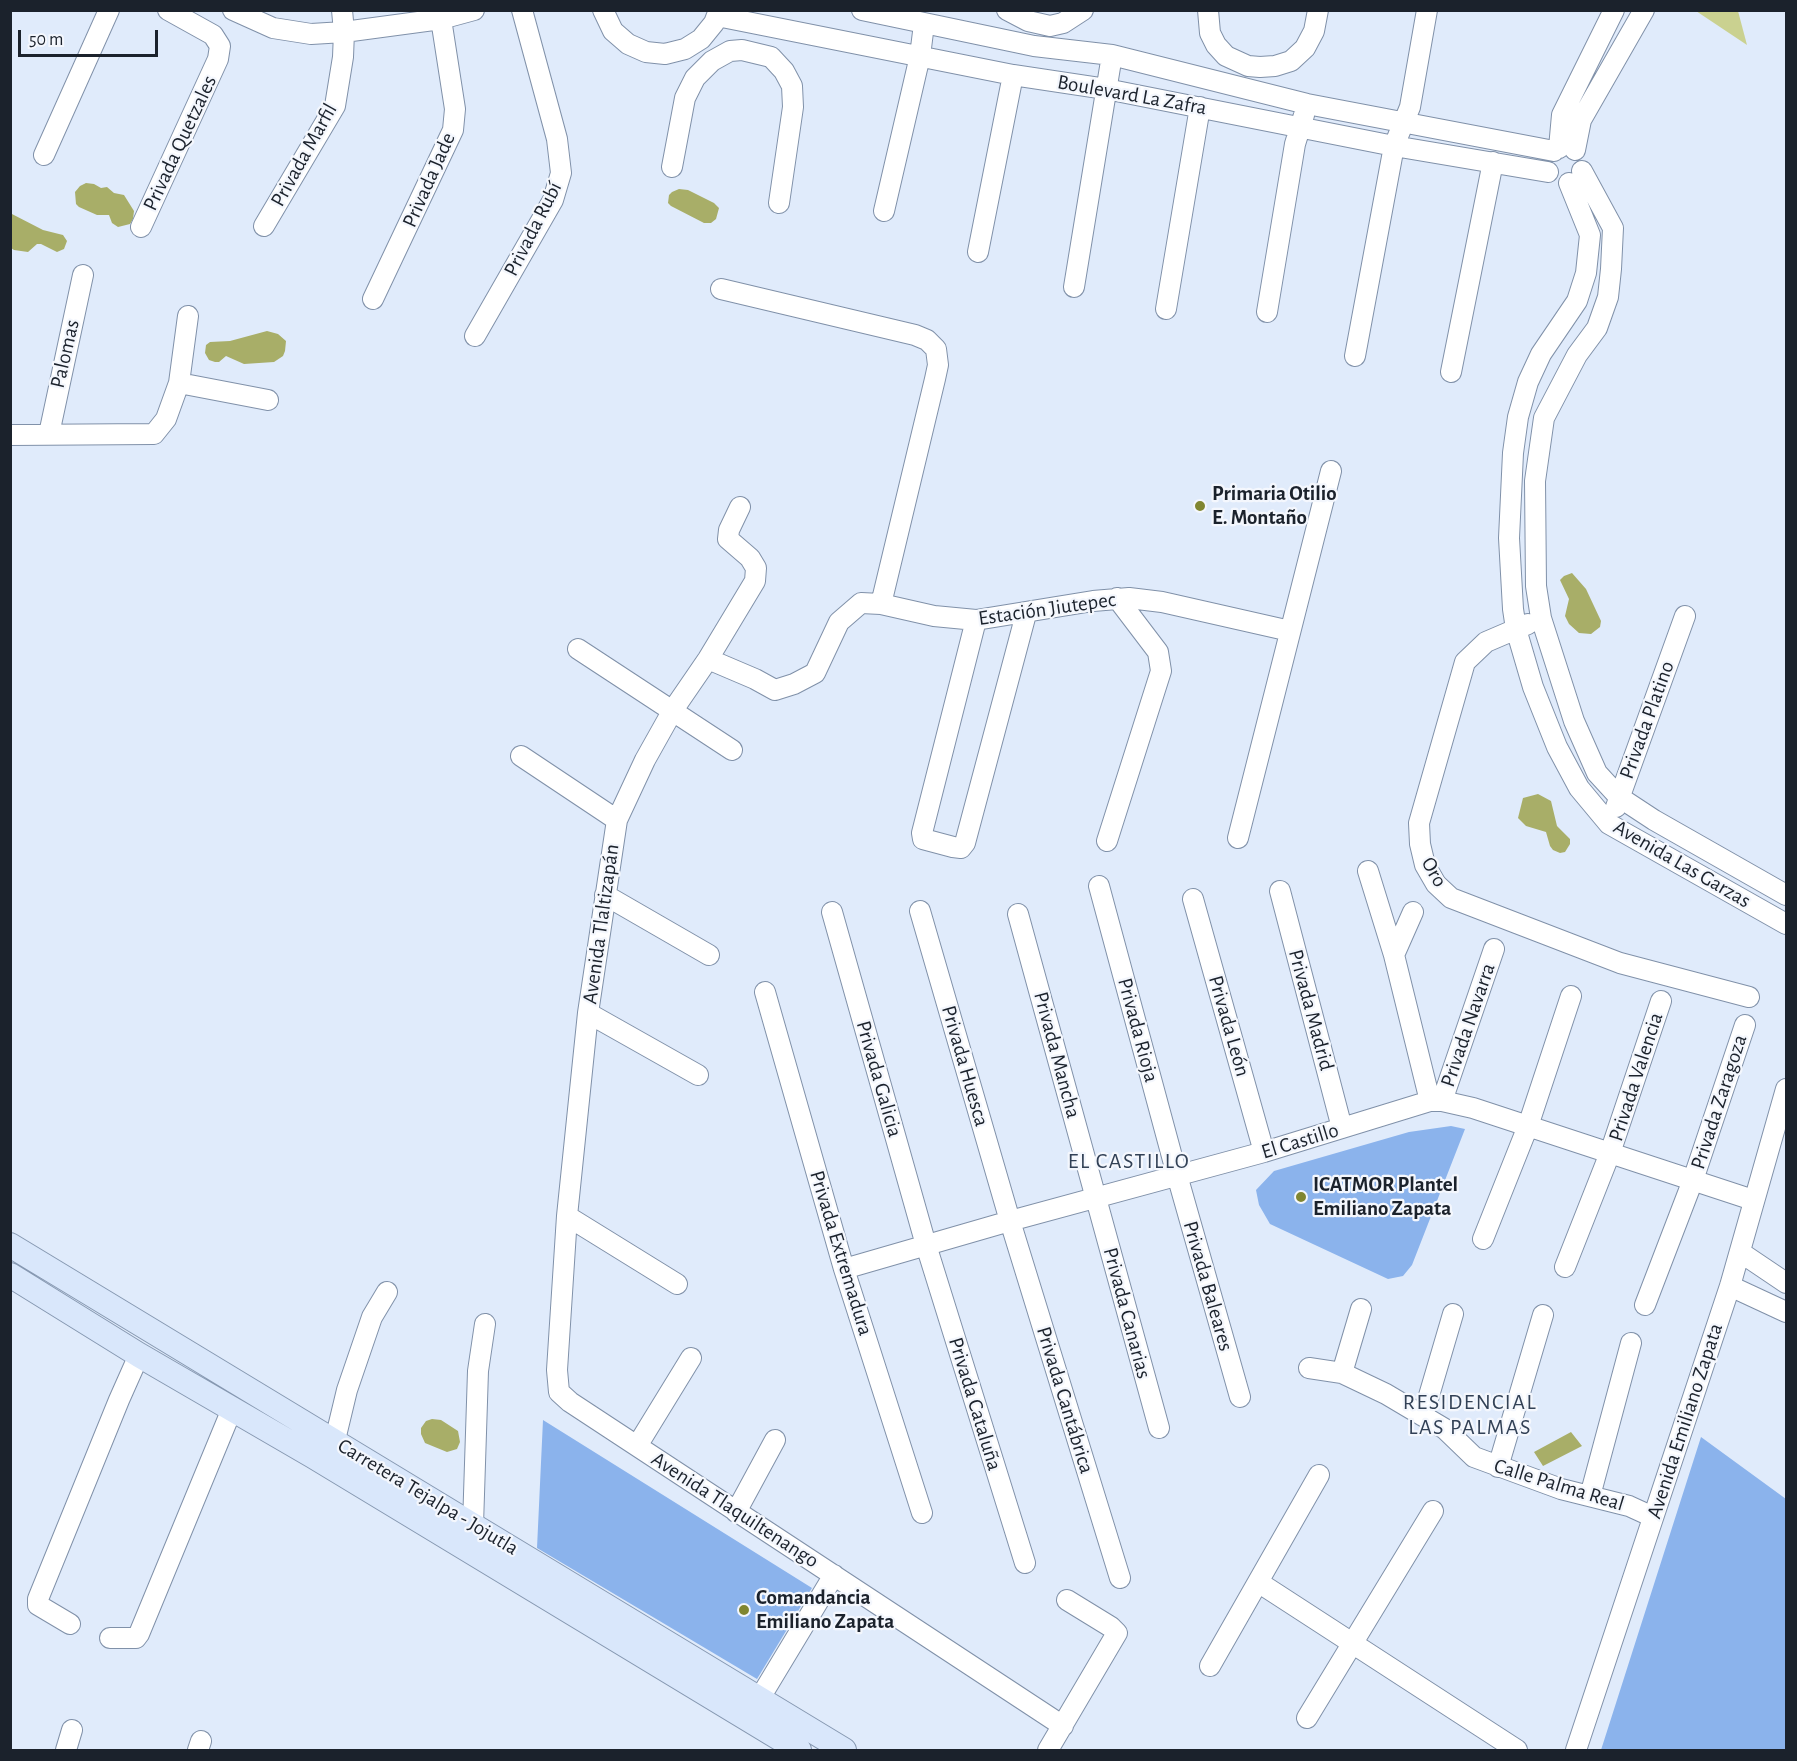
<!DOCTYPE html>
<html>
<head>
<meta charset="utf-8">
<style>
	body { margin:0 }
	#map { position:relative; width:1797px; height:1761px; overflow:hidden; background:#e0ebfb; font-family:"Alegreya Sans",sans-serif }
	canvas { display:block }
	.frame { position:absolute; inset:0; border:12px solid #1b222c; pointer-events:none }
	.scale { position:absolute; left:18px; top:30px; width:140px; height:27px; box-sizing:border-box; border:3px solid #1b222c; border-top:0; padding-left:8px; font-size:18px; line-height:21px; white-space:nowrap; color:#1b222c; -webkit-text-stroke:4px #f4f7fd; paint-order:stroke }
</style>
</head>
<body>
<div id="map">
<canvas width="1797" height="1761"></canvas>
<div class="frame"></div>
<div class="scale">50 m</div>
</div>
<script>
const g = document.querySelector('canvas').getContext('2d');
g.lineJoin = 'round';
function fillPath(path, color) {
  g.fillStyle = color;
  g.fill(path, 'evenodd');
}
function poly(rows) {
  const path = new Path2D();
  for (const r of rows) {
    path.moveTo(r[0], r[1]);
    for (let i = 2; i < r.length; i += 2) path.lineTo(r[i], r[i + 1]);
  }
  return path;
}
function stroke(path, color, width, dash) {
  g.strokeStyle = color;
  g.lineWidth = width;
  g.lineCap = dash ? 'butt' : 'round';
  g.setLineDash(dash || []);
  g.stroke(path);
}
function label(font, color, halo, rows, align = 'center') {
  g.font = font + ' "Alegreya Sans",sans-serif';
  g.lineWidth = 4.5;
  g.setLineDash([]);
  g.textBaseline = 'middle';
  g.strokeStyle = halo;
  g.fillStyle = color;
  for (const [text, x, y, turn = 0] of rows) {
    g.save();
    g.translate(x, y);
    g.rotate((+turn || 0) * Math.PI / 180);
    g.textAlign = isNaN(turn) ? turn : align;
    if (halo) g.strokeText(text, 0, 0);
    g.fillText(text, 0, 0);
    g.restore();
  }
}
fillPath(poly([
	[1696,11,1738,11,1747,45]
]), '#cad190');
fillPath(poly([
	[86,183,94,184,101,188,107,187,114,193,124,195,134,211,133,219,130,224,118,227,112,223,109,215,97,215,79,207,76,204,75,192,80,186],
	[679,189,688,190,714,203,719,208,716,219,711,223,704,223,671,206,668,203,669,195,672,192],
	[10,213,43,230,63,235,67,241,64,249,57,252,41,244,37,244,28,252,14,250,11,248],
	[267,331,278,334,286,341,285,351,283,356,274,362,244,364,226,356,219,362,215,362,209,360,205,353,206,345,210,342,230,341],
	[1572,573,1586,589,1601,621,1600,627,1591,634,1579,633,1569,624,1565,616,1569,599,1560,580,1564,576],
	[1538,794,1551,801,1557,826,1570,839,1570,844,1565,852,1560,853,1553,850,1550,846,1546,832,1526,826,1518,818,1523,798],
	[432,1419,441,1420,458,1431,460,1442,457,1449,447,1452,425,1443,421,1434,421,1428,426,1421],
	[1571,1432,1582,1446,1543,1466,1534,1452]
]), '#a8ae68');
fillPath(poly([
	[1451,1126,1465,1129,1412,1265,1403,1276,1388,1279,1270,1224,1259,1205,1256,1190,1274,1171,1409,1132],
	[543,1420,812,1588,757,1679,537,1548],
	[1701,1437,1786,1499,1786,1750,1601,1750]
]), '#8bb3ec');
const minor = poly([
	[233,10,273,28,311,34,344,32,441,19,474,10],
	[603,10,613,31,628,44,646,52,665,54,685,49,701,39,714,23,719,10],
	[862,10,1034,46,1112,55,1307,104,1554,151],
	[1007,10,1028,21,1050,26,1063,23,1083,10],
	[1208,10,1210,33,1216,45,1226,56,1248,66,1260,67,1275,66,1291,61,1305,48,1314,31,1318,10],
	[717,16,1013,75,1106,89,1394,146,1548,172],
	[1559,148,1562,115,1614,10],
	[1575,150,1581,120,1644,10],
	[44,155,109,10],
	[672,167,685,98,695,78,712,61,730,51,742,50,771,57,784,71,792,86,793,107,779,203],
	[1582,171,1613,228,1611,269,1608,297,1597,328,1577,355,1544,418,1535,481,1536,586,1541,618,1574,721,1597,773,1619,797,1654,820,1786,895],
	[1569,183,1590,235,1586,273,1577,301,1541,354,1528,382,1518,417,1513,453,1509,538,1513,609,1516,629,1533,687,1557,747,1579,788,1609,824,1786,924],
	[884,211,920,56,924,24],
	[264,226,335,106,343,57,344,32,342,10],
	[141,227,218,59,220,46,213,35,168,10],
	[978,252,1013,75],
	[1074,287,1112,55],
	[721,289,915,335,927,340,936,349,938,365,935,379,881,604],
	[373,299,453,130,455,109,441,19],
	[1166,309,1200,107],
	[1267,312,1295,144,1304,115],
	[475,336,553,200,561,173,557,139,522,10],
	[1355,356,1394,146,1410,107,1427,10],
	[1451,372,1493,162],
	[179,383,268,400],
	[49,434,83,275],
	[10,435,154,434,166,419,179,383,188,316],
	[740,507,729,530,728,539,750,558,756,568,755,581,708,659,673,710,645,760,617,820,588,1013,567,1216,557,1370,559,1392,570,1402,1063,1726],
	[976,620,922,833,923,839,953,847,961,848,965,843,1026,614],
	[1528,624,1486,642,1465,662,1419,823,1420,844,1425,865,1436,884,1451,898,1620,963,1749,997],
	[578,649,732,750],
	[708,659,755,679,775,690,794,684,815,673,839,622,861,603,881,604,934,616,976,620,1093,601,1129,598,1162,602,1290,631],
	[521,756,617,820],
	[1616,807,1685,616],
	[1238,838,1331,471],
	[1107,841,1161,671,1158,652,1117,598],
	[1368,871,1394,955,1430,1101],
	[1099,886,1177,1175,1240,1397],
	[1280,891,1342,1128],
	[605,895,709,955],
	[1193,899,1264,1152],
	[920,911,1010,1221,1120,1578],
	[832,912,926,1245,1025,1563],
	[1018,914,1159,1428],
	[1394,955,1413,912],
	[765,992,844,1269,922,1513],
	[588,1013,698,1075],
	[1442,1101,1494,949],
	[567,1216,677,1284],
	[1483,1239,1528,1126,1571,996],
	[1740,1252,1786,1283],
	[1565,1267,1610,1153,1661,1001],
	[844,1269,1010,1221,1264,1152,1430,1101,1442,1101,1473,1108,1753,1200],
	[1730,1286,1786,1312],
	[1645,1305,1693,1180,1745,1025],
	[1309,1368,1342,1373,1386,1394,1445,1429,1474,1457,1561,1489,1629,1506,1653,1517],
	[1342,1373,1361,1309],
	[1423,1416,1453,1314],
	[335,1440,347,1390,372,1317,387,1292],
	[637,1446,691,1358],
	[1498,1467,1543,1315],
	[1590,1496,1631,1343],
	[736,1512,775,1440],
	[473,1525,478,1371,485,1324],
	[1258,1582,1517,1750],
	[70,1624,38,1605,38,1599,119,1400,139,1355],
	[110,1638,136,1638,139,1634,232,1409],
	[1210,1666,1319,1475],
	[752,1711,834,1575],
	[1307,1718,1433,1511],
	[66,1750,72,1730],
	[198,1750,201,1741],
	[1048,1750,1117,1633,1111,1627,1067,1600],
	[1576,1750,1730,1286,1786,1089]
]);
const major = poly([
	[10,1245,844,1750],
	[10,1275,139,1355,313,1456,799,1750]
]);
stroke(minor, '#8091a9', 22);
stroke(major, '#8698b1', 26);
stroke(minor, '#fff', 20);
stroke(major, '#d9e7fb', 24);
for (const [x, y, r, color] of [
	[1200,506,6,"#808631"],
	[1301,1197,6,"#808631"],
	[744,1610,6,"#808631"]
]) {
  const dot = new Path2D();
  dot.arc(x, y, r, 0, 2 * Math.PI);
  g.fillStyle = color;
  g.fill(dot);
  stroke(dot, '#f4f7fd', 2);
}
label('21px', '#1b222c', '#f4f7fd', [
	["Boulevard La Zafra",1132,95,10],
	["Privada Quetzales",180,143,-65],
	["Privada Marfil",304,155,-61],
	["Privada Jade",429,180,-66],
	["Privada Rubí",533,229,-63],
	["Palomas",65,354,-77],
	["Estación Jiutepec",1047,609,-8],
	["Privada Platino",1647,720,-70],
	["Avenida Las Garzas",1682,864,30],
	["Oro",1434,872,60],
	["Avenida Tlaltizapán",601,924,-82],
	["Privada Madrid",1311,1010,75],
	["Privada Navarra",1468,1025,-71],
	["Privada León",1229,1026,74],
	["Privada Rioja",1138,1030,75],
	["Privada Mancha",1057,1055,75],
	["Privada Huesca",965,1066,74],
	["Privada Valencia",1636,1077,-72],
	["Privada Galicia",879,1079,74],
	["Privada Zaragoza",1719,1102,-72],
	["El Castillo",1300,1141,-17],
	["Privada Extremadura",841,1253,73],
	["Privada Baleares",1208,1286,74],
	["Privada Canarias",1127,1313,75],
	["Privada Cantábrica",1065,1400,73],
	["Privada Cataluña",975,1404,73],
	["Avenida Emiliano Zapata",1685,1421,-72],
	["Calle Palma Real",1559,1485,17],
	["Carretera Tejalpa - Jojutla",428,1497,31],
	["Avenida Tlaquiltenango",735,1510,33]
]);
label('bold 21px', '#1b222c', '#f4f7fd', [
	["Primaria Otilio",1212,494],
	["E. Montaño",1212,518],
	["ICATMOR Plantel",1313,1185],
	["Emiliano Zapata",1313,1209],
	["Comandancia",756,1598],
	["Emiliano Zapata",756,1622]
], 'left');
g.letterSpacing = '1.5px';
label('22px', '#324156', '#f4f7fd', [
	["EL CASTILLO",1129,1161],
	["RESIDENCIAL",1470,1402],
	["LAS PALMAS",1470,1427]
]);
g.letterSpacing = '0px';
</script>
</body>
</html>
